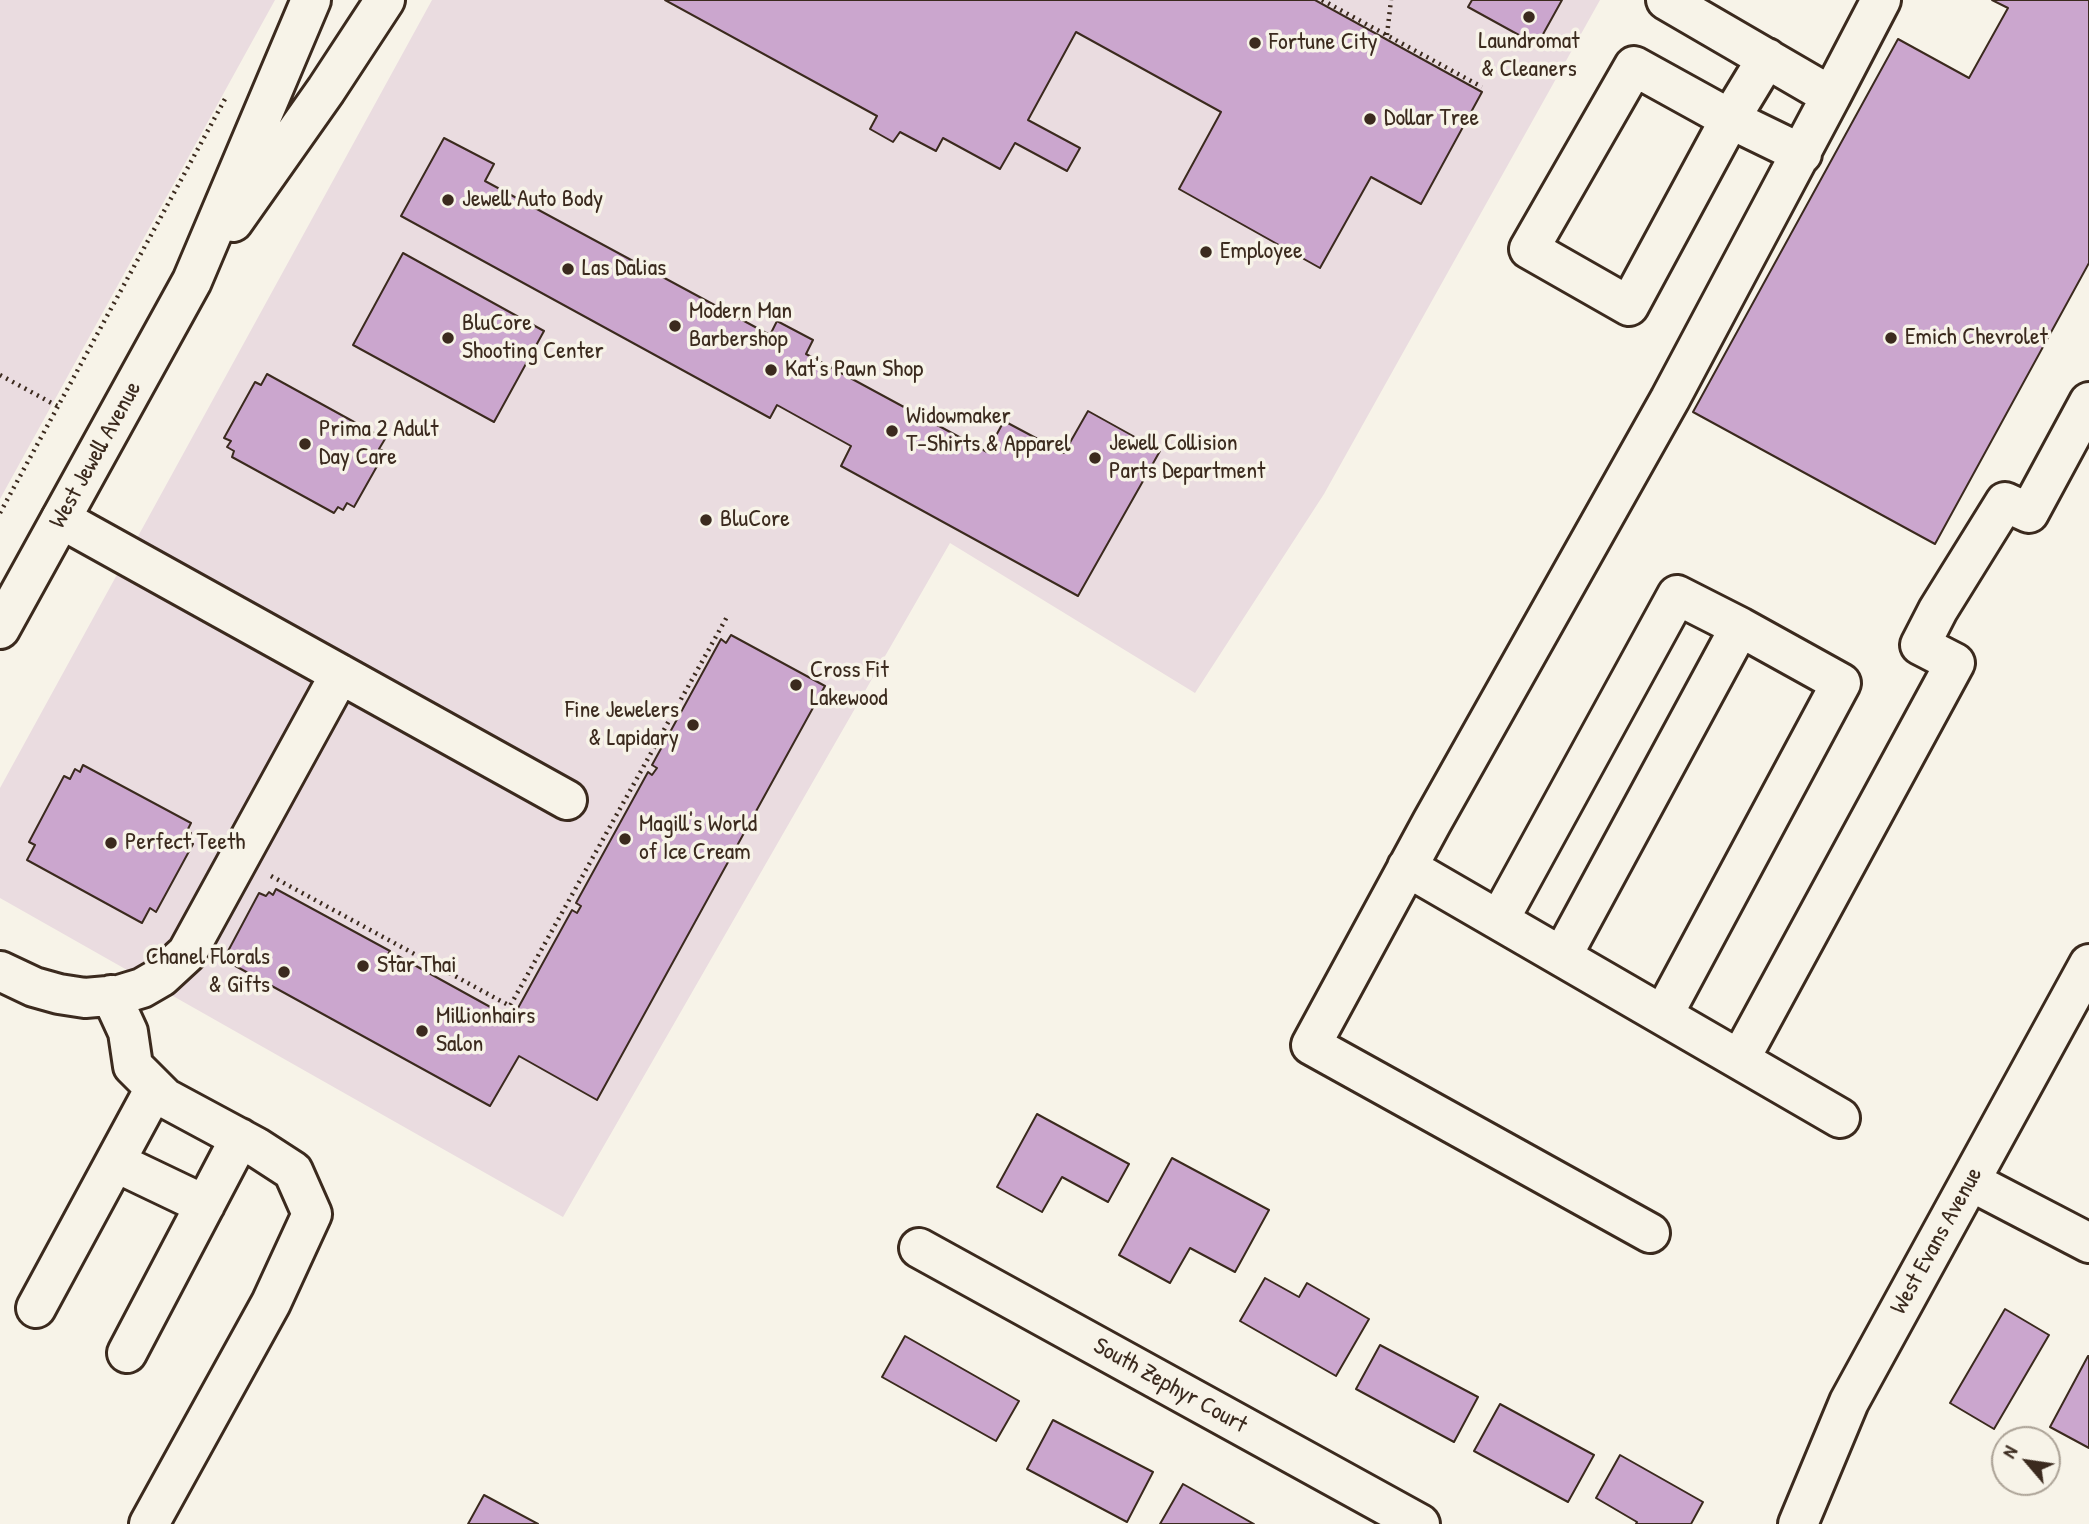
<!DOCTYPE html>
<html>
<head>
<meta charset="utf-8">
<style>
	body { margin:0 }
	#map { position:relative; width:2089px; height:1524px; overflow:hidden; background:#f7f3e8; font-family:"Patrick Hand",sans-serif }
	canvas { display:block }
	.north { position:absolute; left:1991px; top:1426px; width:70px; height:70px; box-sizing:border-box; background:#f7f3e8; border:2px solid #aca397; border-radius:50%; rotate:299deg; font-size:19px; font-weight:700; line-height:28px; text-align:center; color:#3b2a1e }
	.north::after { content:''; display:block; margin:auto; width:24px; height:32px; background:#3b2a1e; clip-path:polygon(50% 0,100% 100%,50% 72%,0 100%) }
</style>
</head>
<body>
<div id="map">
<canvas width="2089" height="1524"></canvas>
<div class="north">N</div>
</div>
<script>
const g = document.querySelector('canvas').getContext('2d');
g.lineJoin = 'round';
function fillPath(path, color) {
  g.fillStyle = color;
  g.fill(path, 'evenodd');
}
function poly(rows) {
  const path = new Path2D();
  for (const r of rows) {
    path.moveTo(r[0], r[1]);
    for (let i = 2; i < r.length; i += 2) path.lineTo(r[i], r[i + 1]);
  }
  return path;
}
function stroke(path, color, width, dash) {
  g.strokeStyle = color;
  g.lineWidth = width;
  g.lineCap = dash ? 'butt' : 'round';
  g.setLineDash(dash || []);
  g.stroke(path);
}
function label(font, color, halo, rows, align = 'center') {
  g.font = font + ' "Patrick Hand",sans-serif';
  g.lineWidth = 7;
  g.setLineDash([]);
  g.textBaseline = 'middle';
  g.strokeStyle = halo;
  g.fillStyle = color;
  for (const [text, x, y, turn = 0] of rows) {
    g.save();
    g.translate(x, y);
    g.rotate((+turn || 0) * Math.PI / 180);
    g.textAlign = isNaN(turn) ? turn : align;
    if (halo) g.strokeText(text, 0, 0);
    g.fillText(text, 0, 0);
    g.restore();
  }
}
fillPath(poly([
	[0,0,275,0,0,499],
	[432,0,1600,0,1324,494,1195,693,950,543,563,1217,0,898,0,788]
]), '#eadce0');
const building = poly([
	[665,0,1315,0,1482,92,1421,204,1371,177,1320,268,1179,189,1221,112,1076,32,1028,120,1080,148,1067,171,1015,143,1000,169,943,138,936,151,900,132,893,142,870,129,877,116,665,0],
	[1472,0,1562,0,1537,45,1468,7,1472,0],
	[1992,0,2089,0,2089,263,1935,544,1693,412,1898,39,1969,78,2008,8,1992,0],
	[444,138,494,164,485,181,770,335,777,321,813,340,806,354,987,452,1004,421,1064,453,1088,411,1160,451,1078,596,841,466,851,446,777,405,770,418,401,216,444,138],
	[403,253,544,331,494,422,353,345,403,253],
	[267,374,385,439,379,449,385,452,354,507,347,503,343,510,338,507,334,513,232,457,234,451,227,447,231,441,224,438,255,382,261,385,267,374],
	[731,635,825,686,597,1100,519,1056,490,1106,230,963,233,956,227,953,259,893,266,896,269,892,273,895,276,889,390,951,386,957,395,961,398,956,512,1019,572,910,577,913,581,906,576,903,648,772,652,775,657,768,652,765,721,639,726,643,731,635],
	[83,765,191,823,187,831,191,833,187,841,193,844,156,912,150,908,142,923,27,860,35,845,29,842,64,776,70,779,75,769,80,772,83,765],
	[1037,1114,1129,1164,1108,1202,1062,1177,1042,1212,997,1187,1037,1114],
	[1172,1158,1269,1210,1235,1272,1190,1248,1170,1283,1119,1255,1172,1158],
	[1265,1278,1299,1297,1307,1283,1369,1319,1336,1376,1240,1321,1265,1278],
	[2005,1309,2049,1335,1994,1429,1950,1403,2005,1309],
	[905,1336,1019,1401,996,1441,882,1377,905,1336],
	[1380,1345,1478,1397,1454,1442,1356,1389,1380,1345],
	[2088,1356,2089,1356,2089,1448,2050,1427,2088,1356],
	[1500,1404,1594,1455,1568,1502,1474,1451,1500,1404],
	[1053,1420,1153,1472,1127,1522,1027,1469,1053,1420],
	[1620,1455,1703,1502,1691,1524,1636,1524,1637,1522,1596,1498,1620,1455],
	[1183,1484,1254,1524,1160,1524,1183,1484],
	[484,1495,538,1524,468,1524,484,1495]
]);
fillPath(building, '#cba6ce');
stroke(building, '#3b2a1e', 2);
const minor = poly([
	[1666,0,1831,96,1881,0],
	[1767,58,1730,119,1629,306,1529,249,1634,66,1730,119,1802,154],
	[61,519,567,800],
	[1407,867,1840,1118],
	[1499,920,1677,595,1740,627,1841,683,1663,1015],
	[1562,956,1740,627],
	[0,971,34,987,59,994,85,998,119,995,142,988,161,977,187,953,340,674],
	[111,995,128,1032,133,1066,165,1098,256,1147,293,1171,312,1214,271,1303,149,1524],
	[1740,1059,1955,663,1920,645,1938,610,2005,502,2029,513,2089,402],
	[115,1162,205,1205],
	[1970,1181,2089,1243],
	[1650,1233,1311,1045,1432,822,1670,399,1831,96],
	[919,1248,1420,1524],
	[36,1308,155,1088],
	[127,1353,240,1138],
	[1798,1524,1849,1402,2089,964]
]);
const major = poly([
	[233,222,326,90,385,0],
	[0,629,192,281,311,0]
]);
stroke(minor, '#3b2a1e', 44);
stroke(major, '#3b2a1e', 44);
stroke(poly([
	[1322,0,1482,87],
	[1387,35,1391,0],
	[0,375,59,407],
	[0,513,225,99],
	[271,876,510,1006,728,615]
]), '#3b2a1e', 4.5, [2, 5]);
stroke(minor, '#f7f3e8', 38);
stroke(major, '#f7f3e8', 38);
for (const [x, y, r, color] of [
	[1529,17,7,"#3b2a1e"],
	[1255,43,7,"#3b2a1e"],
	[1370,119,7,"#3b2a1e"],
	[448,200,7,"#3b2a1e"],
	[1206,252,7,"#3b2a1e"],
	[568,269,7,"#3b2a1e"],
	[675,326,7,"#3b2a1e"],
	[448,338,7,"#3b2a1e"],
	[1891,338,7,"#3b2a1e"],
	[771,370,7,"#3b2a1e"],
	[892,431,7,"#3b2a1e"],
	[305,444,7,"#3b2a1e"],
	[1095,458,7,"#3b2a1e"],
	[706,520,7,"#3b2a1e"],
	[796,685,7,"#3b2a1e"],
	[693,725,7,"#3b2a1e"],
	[625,839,7,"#3b2a1e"],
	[111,843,7,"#3b2a1e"],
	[363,966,7,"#3b2a1e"],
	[284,972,7,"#3b2a1e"],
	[422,1031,7,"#3b2a1e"]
]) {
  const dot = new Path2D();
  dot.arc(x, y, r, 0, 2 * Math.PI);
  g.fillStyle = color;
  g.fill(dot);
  stroke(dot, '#f7f3e8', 2.5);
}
label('24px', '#3b2a1e', '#f7f3e8', [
	["Laundromat",1529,42,"center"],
	["& Cleaners",1529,70,"center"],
	["Fortune City",1269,43],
	["Dollar Tree",1384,119],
	["Jewell Auto Body",462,200],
	["Employee",1220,252],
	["Las Dalias",582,269],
	["Modern Man",689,312],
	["Barbershop",689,340],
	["BluCore",462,324],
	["Shooting Center",462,352],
	["Emich Chevrolet",1905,338],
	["Kat's Pawn Shop",785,370],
	["Widowmaker",906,417],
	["T-Shirts & Apparel",906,445],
	["Prima 2 Adult",319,430],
	["Day Care",319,458],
	["Jewell Collision",1109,444],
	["Parts Department",1109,472],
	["BluCore",720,520],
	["Cross Fit",810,671],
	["Lakewood",810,699],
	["Fine Jewelers",679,711,"right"],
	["& Lapidary",679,739,"right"],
	["Magill's World",639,825],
	["of Ice Cream",639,853],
	["Perfect Teeth",125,843],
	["Chanel Florals",270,958,"right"],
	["& Gifts",270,986,"right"],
	["Star Thai",377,966],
	["Millionhairs",436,1017],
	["Salon",436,1045]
], 'left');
label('24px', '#3b2a1e', '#f7f3e8', [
	["West Jewell Avenue",96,455,-61],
	["West Evans Avenue",1937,1241,-61],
	["South Zephyr Court",1170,1386,29]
]);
</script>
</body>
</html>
